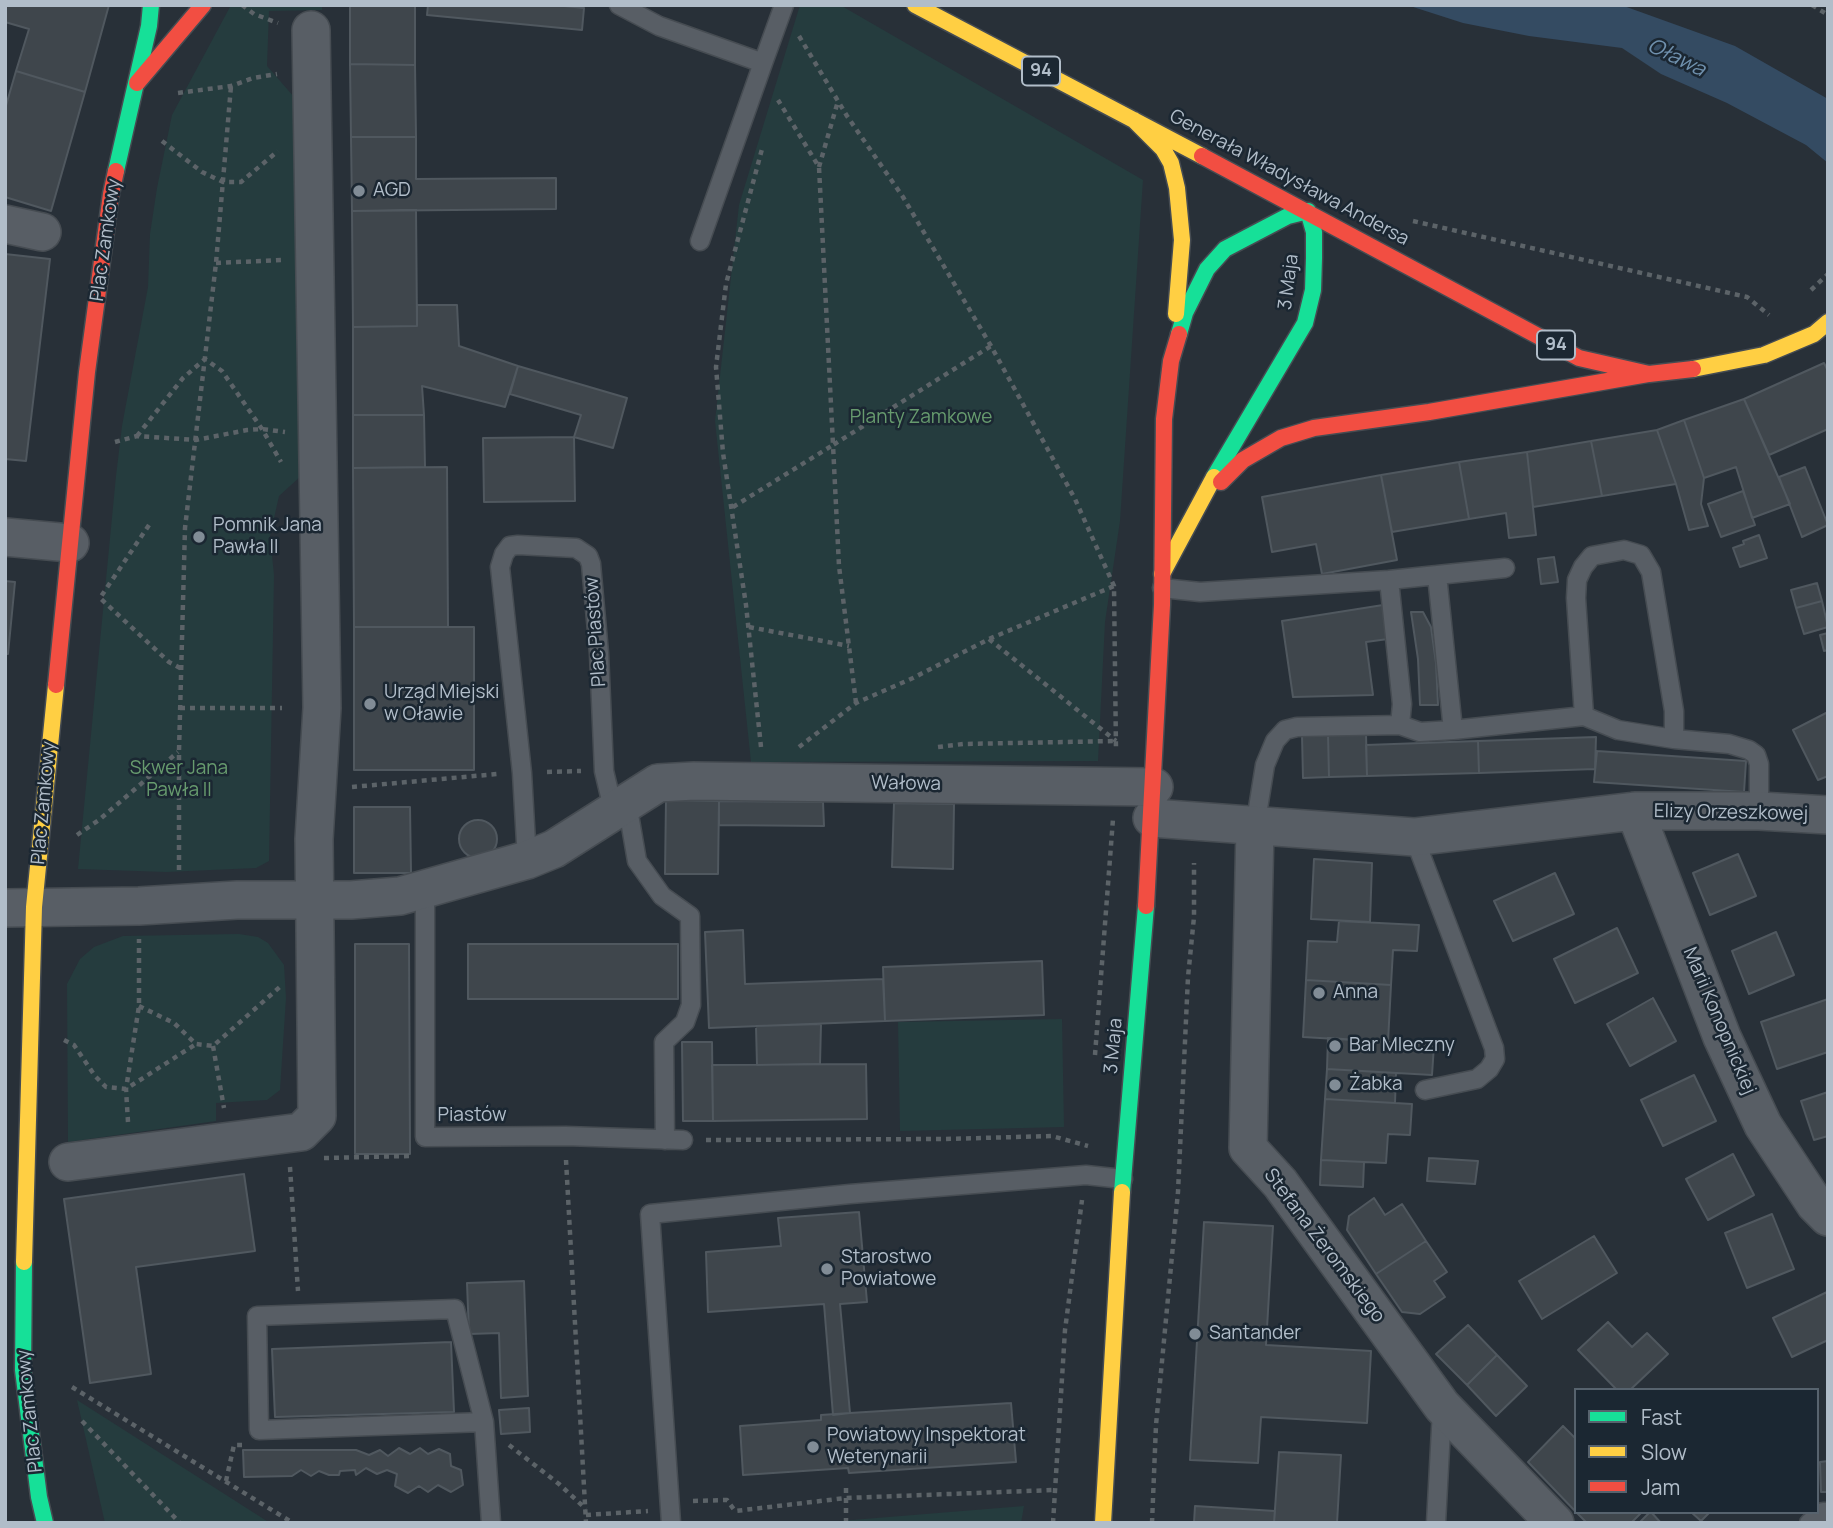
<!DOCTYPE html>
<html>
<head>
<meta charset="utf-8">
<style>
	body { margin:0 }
	#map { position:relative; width:1833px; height:1528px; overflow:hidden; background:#283038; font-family:Manrope,sans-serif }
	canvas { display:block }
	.frame { position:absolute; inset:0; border:7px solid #b1bdc9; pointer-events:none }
	.legend { position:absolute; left:1574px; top:1388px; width:245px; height:126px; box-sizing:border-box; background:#1b2732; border:2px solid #57636e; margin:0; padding:9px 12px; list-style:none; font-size:21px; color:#b1bdc9 }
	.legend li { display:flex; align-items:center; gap:14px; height:35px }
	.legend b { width:35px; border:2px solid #57636e }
</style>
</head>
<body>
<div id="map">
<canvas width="1833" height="1528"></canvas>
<div class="frame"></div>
<ul class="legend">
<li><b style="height:9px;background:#16e098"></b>Fast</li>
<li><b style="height:9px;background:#ffcf43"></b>Slow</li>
<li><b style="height:9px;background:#f24e42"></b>Jam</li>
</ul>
</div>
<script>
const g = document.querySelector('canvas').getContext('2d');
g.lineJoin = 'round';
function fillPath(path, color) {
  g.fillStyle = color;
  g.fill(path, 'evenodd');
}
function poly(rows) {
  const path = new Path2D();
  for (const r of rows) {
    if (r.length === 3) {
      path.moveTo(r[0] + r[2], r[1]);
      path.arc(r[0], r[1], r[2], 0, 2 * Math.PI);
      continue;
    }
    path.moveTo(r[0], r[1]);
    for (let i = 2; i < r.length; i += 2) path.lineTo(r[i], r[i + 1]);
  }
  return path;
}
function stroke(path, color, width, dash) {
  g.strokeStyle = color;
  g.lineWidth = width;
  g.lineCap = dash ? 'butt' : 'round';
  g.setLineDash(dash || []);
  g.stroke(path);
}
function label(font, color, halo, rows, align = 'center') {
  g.font = font + ' Manrope,sans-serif';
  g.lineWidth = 5;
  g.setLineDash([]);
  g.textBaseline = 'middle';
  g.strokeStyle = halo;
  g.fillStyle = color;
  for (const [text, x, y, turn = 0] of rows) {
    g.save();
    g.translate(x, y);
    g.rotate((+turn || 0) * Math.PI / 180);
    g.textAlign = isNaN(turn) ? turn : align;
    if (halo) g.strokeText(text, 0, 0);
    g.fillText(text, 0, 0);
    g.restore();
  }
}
fillPath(poly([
	[231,5,322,5,322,10,269,11,267,66,294,97,301,476,279,496,270,536,274,575,269,861,256,868,166,872,78,869,116,476,122,426,148,287,150,234,157,188,172,115],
	[800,5,840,5,1143,180,1120,521,1105,622,1098,761,751,762,715,421,739,205],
	[239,934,258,937,268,943,284,965,286,998,280,1090,267,1100,216,1103,216,1121,68,1142,67,984,80,959,94,947,123,936],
	[1062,1019,1064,1127,900,1131,898,1022],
	[77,1400,270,1523,105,1523],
	[1024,1506,1021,1523,815,1523]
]), '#253c3e');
fillPath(poly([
	[1407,5,1621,5,1735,46,1828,99,1828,163,1806,145,1727,103,1661,74,1622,48,1529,36,1463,23]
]), '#344b62');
const building = poly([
	[5,5,109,5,85,92,16,71,29,29,5,22,5,5],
	[350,5,415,5,415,65,350,64,350,5],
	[428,5,554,5,584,8,582,30,427,15,428,5],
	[350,64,415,65,416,137,351,137,350,64],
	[16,71,85,92,51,211,5,197,5,109,16,71],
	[351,137,416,137,416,179,556,178,556,209,352,211,351,137],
	[416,210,417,326,353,327,352,211,416,210],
	[5,254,50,259,26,461,5,459,5,254],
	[417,305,457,305,459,346,518,366,505,407,422,386,424,415,353,415,353,327,417,326,417,305],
	[1824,363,1828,371,1828,429,1769,455,1744,399,1824,363],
	[518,366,627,398,613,448,574,437,581,415,510,394,518,366],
	[1744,399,1790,504,1752,518,1736,467,1704,478,1684,420,1744,399],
	[353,415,424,415,425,467,353,468,353,415],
	[1684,420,1704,478,1701,504,1708,526,1689,530,1676,484,1657,430,1684,420],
	[1657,430,1676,484,1602,496,1591,441,1657,430],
	[574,437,575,501,484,502,483,438,574,437],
	[1591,441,1602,496,1533,507,1527,452,1591,441],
	[1527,452,1536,535,1509,538,1506,513,1469,519,1459,462,1527,452],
	[1459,462,1469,519,1392,532,1381,475,1459,462],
	[447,467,448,627,354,627,353,468,447,467],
	[1805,467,1828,525,1802,537,1779,477,1805,467],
	[1381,475,1397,560,1322,574,1316,544,1272,552,1262,497,1381,475],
	[1743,491,1755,525,1721,537,1708,504,1743,491],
	[1759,535,1767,558,1740,567,1733,548,1744,544,1743,541,1759,535],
	[1554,557,1558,582,1541,584,1538,559,1554,557],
	[5,581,15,582,8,654,5,654,5,581],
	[1817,583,1822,601,1796,608,1791,590,1817,583],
	[1822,601,1828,627,1804,634,1796,608,1822,601],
	[1383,605,1388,639,1366,642,1373,695,1293,697,1282,621,1383,605],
	[1411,612,1423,612,1431,627,1436,663,1438,705,1420,705,1418,659,1411,612],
	[354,627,474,627,474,770,354,770,354,627],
	[1828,633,1828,650,1824,651,1820,635,1828,633],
	[1828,712,1828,776,1818,780,1793,730,1828,712],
	[1366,733,1367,776,1329,777,1328,734,1366,733],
	[1328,734,1329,777,1303,778,1302,735,1328,734],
	[1596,737,1595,769,1479,773,1478,741,1596,737],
	[1478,741,1479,773,1367,776,1366,745,1478,741],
	[1597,751,1746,761,1744,792,1594,782,1597,751],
	[666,800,719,801,718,874,665,874,666,800],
	[719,801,823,802,824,826,719,825,719,801],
	[894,803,954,804,953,869,892,867,894,803],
	[354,807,410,807,411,873,354,873,354,807],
	[478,839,19],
	[1738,854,1756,896,1710,915,1693,873,1738,854],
	[1314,859,1372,863,1370,922,1311,919,1314,859],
	[1555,873,1574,914,1513,941,1494,901,1555,873],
	[1339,921,1419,925,1417,951,1393,950,1391,985,1306,980,1308,941,1337,942,1339,921],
	[1617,928,1638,973,1575,1003,1554,959,1617,928],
	[743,930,745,984,883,979,885,1021,709,1028,705,932,743,930],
	[1776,932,1794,975,1749,994,1732,951,1776,932],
	[355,944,409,944,410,1154,355,1154,355,944],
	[468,944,678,944,678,999,468,999,468,944],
	[1042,961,1044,1015,885,1021,883,967,1042,961],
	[1306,980,1391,985,1388,1042,1303,1037,1306,980],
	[1653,998,1676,1041,1630,1066,1607,1024,1653,998],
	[1828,999,1828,1052,1777,1069,1761,1022,1828,999],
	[821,1024,820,1064,757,1065,756,1026,821,1024],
	[1328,1038,1434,1045,1432,1075,1327,1069,1328,1038],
	[682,1042,712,1042,713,1121,683,1121,682,1042],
	[866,1064,867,1119,713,1121,712,1065,866,1064],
	[1327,1069,1396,1073,1395,1103,1325,1099,1327,1069],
	[1694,1075,1716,1121,1663,1146,1641,1100,1694,1075],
	[1828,1092,1828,1136,1814,1140,1801,1101,1828,1092],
	[1325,1099,1412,1104,1410,1135,1388,1134,1386,1163,1321,1160,1325,1099],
	[1733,1154,1754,1195,1708,1220,1686,1179,1733,1154],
	[1429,1158,1478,1161,1475,1184,1427,1181,1429,1158],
	[1321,1160,1364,1162,1363,1187,1320,1185,1321,1160],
	[244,1174,255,1251,136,1267,151,1374,90,1383,64,1199,244,1174],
	[1374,1198,1385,1215,1402,1204,1426,1241,1376,1274,1347,1230,1349,1216,1374,1198],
	[859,1212,867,1302,840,1304,850,1413,833,1415,824,1304,708,1312,706,1252,781,1246,778,1218,859,1212],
	[1772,1214,1794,1269,1747,1288,1725,1233,1772,1214],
	[1204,1222,1273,1226,1266,1345,1371,1351,1367,1423,1261,1417,1258,1463,1190,1460,1204,1222],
	[1594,1236,1617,1273,1542,1319,1519,1281,1594,1236],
	[1426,1241,1447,1272,1434,1281,1445,1297,1420,1314,1402,1312,1376,1274,1426,1241],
	[524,1281,528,1396,501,1398,499,1333,469,1334,467,1283,524,1281],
	[1827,1292,1828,1340,1792,1357,1773,1318,1827,1292],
	[1608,1322,1632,1347,1647,1333,1668,1354,1630,1390,1617,1390,1578,1350,1608,1322],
	[1468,1325,1497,1355,1467,1385,1436,1354,1468,1325],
	[451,1342,454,1412,275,1417,272,1349,451,1342],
	[1497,1355,1527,1386,1496,1416,1467,1385,1497,1355],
	[1011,1403,1016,1462,849,1473,848,1468,743,1475,740,1426,821,1420,821,1415,850,1413,1011,1403],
	[529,1408,530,1432,501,1434,499,1410,529,1408],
	[1563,1426,1576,1439,1576,1512,1528,1462,1563,1426],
	[399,1448,410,1454,420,1448,428,1454,439,1449,450,1454,451,1466,461,1470,463,1485,451,1492,438,1485,428,1492,419,1486,408,1493,395,1486,397,1474,387,1470,377,1474,366,1468,356,1475,355,1470,340,1471,339,1475,329,1475,319,1471,311,1476,301,1470,292,1476,244,1477,243,1450,356,1450,369,1455,380,1450,388,1456,399,1448],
	[1279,1452,1341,1455,1337,1523,1274,1523,1279,1452],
	[1828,1461,1828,1492,1821,1492,1820,1462,1828,1461],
	[1195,1506,1275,1511,1274,1523,1194,1523,1195,1506],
	[1576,1512,1642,1512,1631,1523,1587,1523,1576,1512],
	[1651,1512,1661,1523,1639,1523,1650,1512,1651,1512],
	[1691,1512,1710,1512,1701,1521,1691,1512]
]);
fillPath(building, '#3f464c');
stroke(building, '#50585f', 2);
const lane = poly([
	[619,5,659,26,763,63,784,5],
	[700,241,763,63],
	[1437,575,1453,730,1584,716,1576,598,1577,580,1583,567,1592,556,1624,550,1641,555,1651,572,1674,711,1674,739,1729,744,1749,750,1756,755,1759,764,1759,811],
	[1162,588,1200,592,1389,580,1505,568],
	[1584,716,1618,730,1674,739],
	[1400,725,1420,732,1453,730],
	[627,803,637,861,662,896,690,916,691,1005,685,1022,664,1042,665,1140],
	[1255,827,1265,765,1275,741,1285,730,1297,727,1400,725,1402,704,1389,580],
	[1414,837,1494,1048,1495,1059,1489,1069,1477,1079,1425,1090],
	[527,860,522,773,500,567,504,554,510,546,518,545,576,548,588,556,591,564,599,653,604,771,614,813],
	[425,889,425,1137,566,1136,683,1140],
	[484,1422,259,1430,257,1316,455,1309,484,1422,491,1523],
	[671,1523,650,1214,850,1194,1086,1175,1123,1179],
	[1436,1523,1442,1410],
	[1809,1523,1823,1512,1828,1512]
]);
const street = poly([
	[5,224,42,232],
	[5,537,70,543],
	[1635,811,1722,1037,1763,1125,1815,1204,1828,1217],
	[1152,818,1414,837,1635,811,1759,811,1828,815],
	[1255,827,1248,1148,1280,1183,1442,1406,1555,1523],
	[5,908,139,906,237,900,351,900,400,896,527,860,554,849,658,783,694,781,1154,787],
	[68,1162,301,1132,317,1116,314,839,322,708,311,30]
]);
const fast = poly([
	[116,171,149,26,151,5],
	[1179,334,1185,313,1207,269,1225,249,1288,216,1308,211,1314,232,1314,258,1313,290,1305,323,1214,477],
	[1122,1192,1146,906],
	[24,1262,23,1370,39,1497,45,1523]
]);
const slow = poly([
	[915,5,1202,156],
	[1134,120,1163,149,1171,163,1177,188,1182,240,1176,314],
	[1693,369,1764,355,1814,334,1828,322],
	[1162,574,1214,477],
	[24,1262,34,907,56,685],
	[1103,1523,1122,1192]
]);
const jam = poly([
	[137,83,203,5],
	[1202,156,1579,358,1649,374,1693,369],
	[1221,482,1243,460,1281,438,1314,428,1429,412,1648,374],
	[56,685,87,372,111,194,116,171],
	[1146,906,1162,605,1164,419,1171,361,1179,334]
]);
stroke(lane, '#464c52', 21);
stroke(street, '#464c52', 40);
stroke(fast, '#464c52', 19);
stroke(slow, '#464c52', 19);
stroke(jam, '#464c52', 19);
stroke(poly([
	[242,5,254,14,278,23],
	[1812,5,1828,15],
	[799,36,847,116,903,197,991,346,1075,499,1114,586,1116,751],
	[178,93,231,86,253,78,277,74],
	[162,141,202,172,223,182,241,182,278,151],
	[819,167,838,101],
	[1413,221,1747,297,1769,315],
	[216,263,282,260],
	[1811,290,1828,274],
	[137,436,183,378,205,359,222,371,262,429,281,462],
	[115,442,137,436,196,440,247,430,262,429,285,432],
	[733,507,833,445,819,167,778,100],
	[149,525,100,598,169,662,182,669],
	[749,627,849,646],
	[989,639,1116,741],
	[856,703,839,566,833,445,991,346],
	[180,708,282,708],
	[761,747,746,605,723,453,716,367,726,284,762,149],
	[799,747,856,703,913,678,989,639,1114,586],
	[938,747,963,744,1116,741],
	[547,772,581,771],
	[352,787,497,774],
	[77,835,99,820,178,752],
	[179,870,179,751,185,528,216,263,231,86],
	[139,1006,174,1023,196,1044,213,1046,282,985],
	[64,1040,74,1045,95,1076,106,1087,126,1089,196,1044],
	[213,1046,224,1108],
	[1095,1055,1113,819],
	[128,1122,126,1089,139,1006,139,939],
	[706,1140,945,1139,1052,1136,1088,1146],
	[324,1158,410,1156],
	[566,1160,586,1523],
	[290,1167,298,1291],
	[72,1387,293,1523],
	[82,1421,180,1523],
	[509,1445,559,1484,586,1509],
	[226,1481,234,1445,242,1445],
	[693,1501,727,1500,735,1511,846,1498,1053,1490],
	[586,1515,648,1511],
	[846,1523,846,1483],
	[1053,1523,1065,1330,1082,1200],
	[1152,1523,1156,1425,1178,1192,1188,977,1194,917,1194,863]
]), '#5c6368', 4.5, [5, 5]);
stroke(lane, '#585e65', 18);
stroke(street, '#585e65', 37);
stroke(fast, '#16e098', 16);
stroke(slow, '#ffcf43', 16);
stroke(jam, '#f24e42', 16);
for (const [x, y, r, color] of [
	[359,191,7,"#818c96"],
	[199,537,7,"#818c96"],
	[370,704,7,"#818c96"],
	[1319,993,7,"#818c96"],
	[1335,1046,7,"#818c96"],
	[1335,1085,7,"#818c96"],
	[827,1269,7,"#818c96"],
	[1195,1334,7,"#818c96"],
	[813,1447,7,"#818c96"]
]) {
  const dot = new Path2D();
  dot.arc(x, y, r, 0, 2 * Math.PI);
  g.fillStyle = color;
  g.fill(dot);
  stroke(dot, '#1b2732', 2.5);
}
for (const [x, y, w] of [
	[1041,71,38],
	[1556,345,38]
]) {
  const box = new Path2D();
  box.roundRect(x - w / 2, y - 14.5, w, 29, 5);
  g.fillStyle = '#1b2732';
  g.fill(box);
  stroke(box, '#b1bdc9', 2);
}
label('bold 18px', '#b1bdc9', null, [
	["94",1041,71],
	["94",1556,345]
]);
label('19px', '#b1bdc9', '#1b2732', [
	["Generała Władysława Andersa",1289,178,28],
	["Plac Zamkowy",106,240,-82],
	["3 Maja",1289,282,-83],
	["Plac Piastów",596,632,-94],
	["Wałowa",906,784,1],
	["Plac Zamkowy",44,803,-85],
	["Elizy Orzeszkowej",1731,813,1],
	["Marii Konopnickiej",1719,1021,67],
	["3 Maja",1114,1046,-85],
	["Piastów",472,1116],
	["Stefana Żeromskiego",1324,1246,53],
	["Plac Zamkowy",30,1411,-96]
]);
label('19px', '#b1bdc9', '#1b2732', [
	["AGD",373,191],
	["Pomnik Jana",213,526],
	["Pawła II",213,548],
	["Urząd Miejski",384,693],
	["w Oławie",384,715],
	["Anna",1333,993],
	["Bar Mleczny",1349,1046],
	["Żabka",1349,1085],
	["Starostwo",841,1258],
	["Powiatowe",841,1280],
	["Santander",1209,1334],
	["Powiatowy Inspektorat",827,1436],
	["Weterynarii",827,1458]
], 'left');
label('19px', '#679b6e', '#1b2732', [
	["Planty Zamkowe",921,418],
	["Skwer Jana",179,769],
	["Pawła II",179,791]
]);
label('italic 21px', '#7091ae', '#1b2732', [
	["Oława",1676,58,26]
]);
</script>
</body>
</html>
